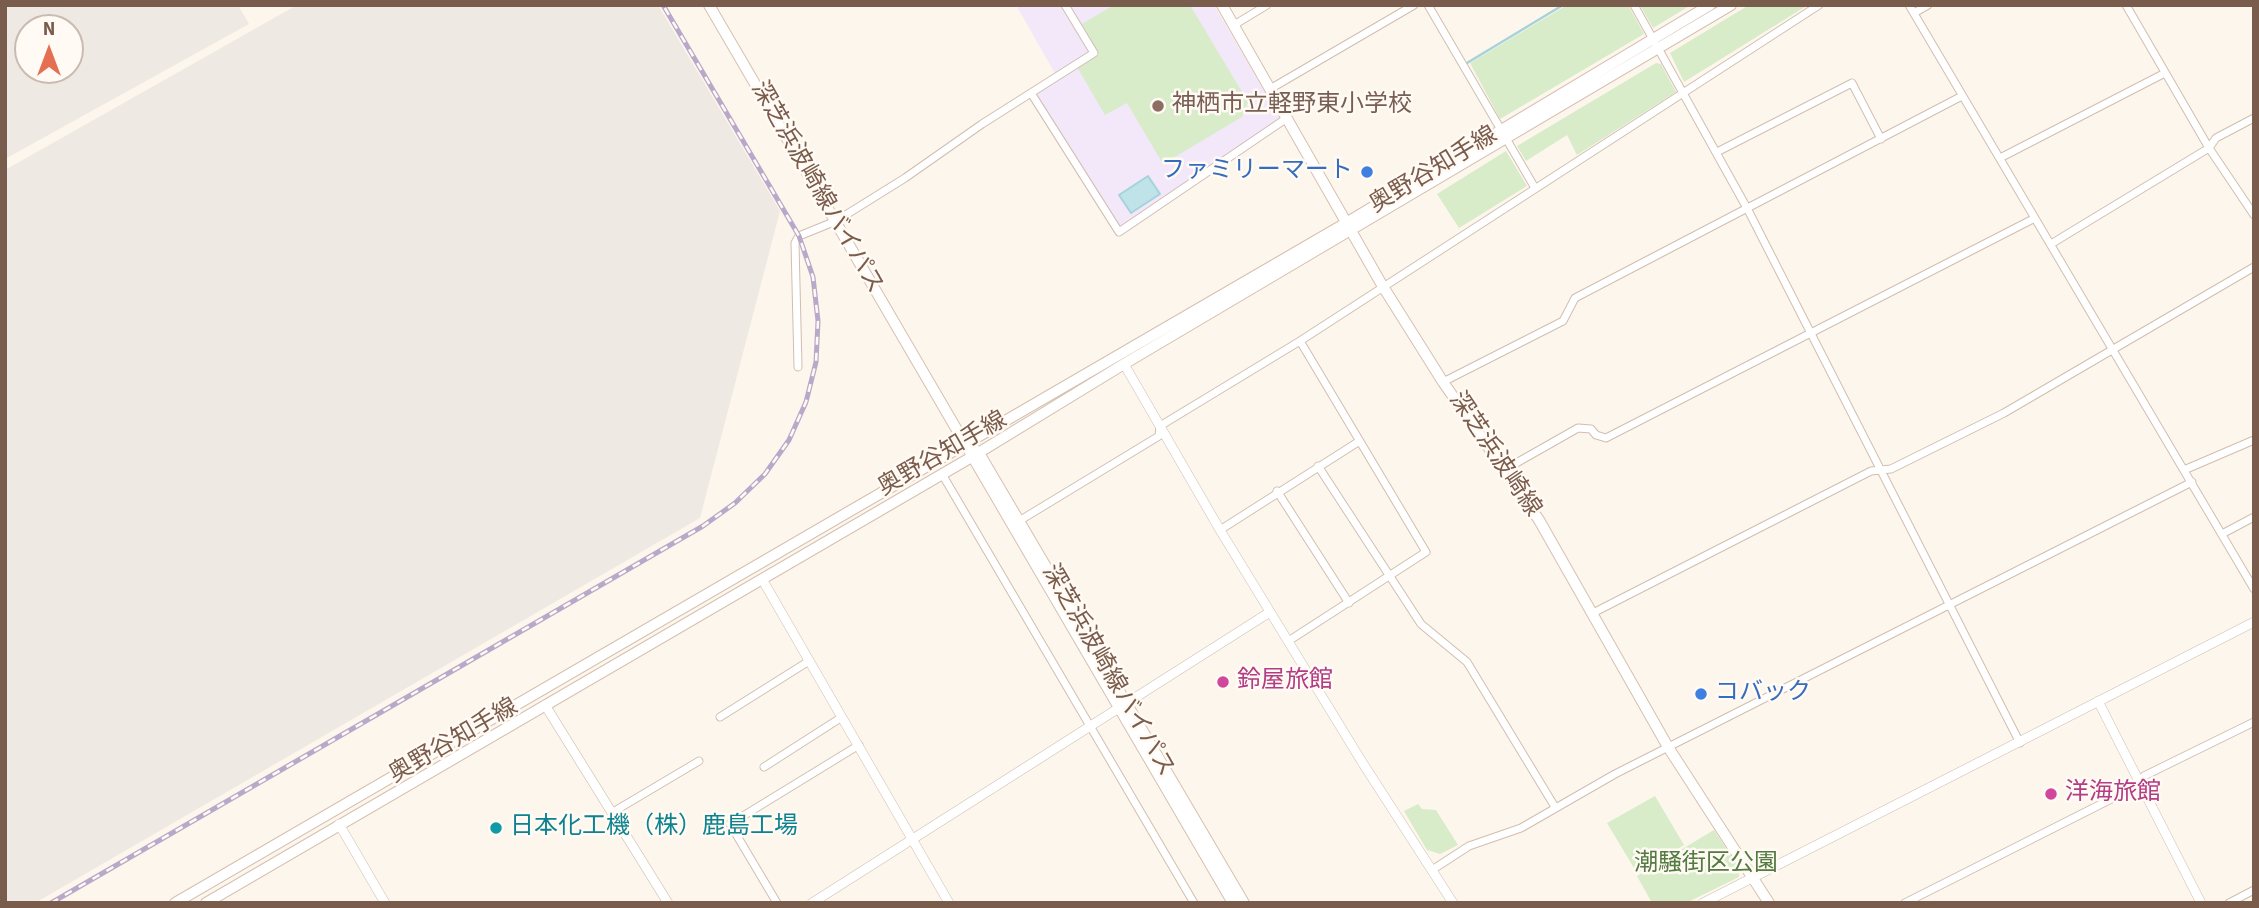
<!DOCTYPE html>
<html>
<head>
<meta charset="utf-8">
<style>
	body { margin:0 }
	#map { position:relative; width:2259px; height:908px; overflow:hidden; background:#fdf6ec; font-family:"Source Sans 3",sans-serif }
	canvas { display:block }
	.frame { position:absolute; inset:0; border:7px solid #7a5c4d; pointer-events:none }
	.north { position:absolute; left:14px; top:14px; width:70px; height:70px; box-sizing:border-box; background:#fffaf3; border:2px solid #cabbb1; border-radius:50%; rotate:0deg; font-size:19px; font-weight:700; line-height:28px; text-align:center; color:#7a5c4d }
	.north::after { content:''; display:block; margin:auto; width:24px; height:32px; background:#e76f51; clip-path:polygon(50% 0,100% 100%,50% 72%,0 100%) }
</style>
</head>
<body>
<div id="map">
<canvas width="2259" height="908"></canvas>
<div class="frame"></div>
<div class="north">N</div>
</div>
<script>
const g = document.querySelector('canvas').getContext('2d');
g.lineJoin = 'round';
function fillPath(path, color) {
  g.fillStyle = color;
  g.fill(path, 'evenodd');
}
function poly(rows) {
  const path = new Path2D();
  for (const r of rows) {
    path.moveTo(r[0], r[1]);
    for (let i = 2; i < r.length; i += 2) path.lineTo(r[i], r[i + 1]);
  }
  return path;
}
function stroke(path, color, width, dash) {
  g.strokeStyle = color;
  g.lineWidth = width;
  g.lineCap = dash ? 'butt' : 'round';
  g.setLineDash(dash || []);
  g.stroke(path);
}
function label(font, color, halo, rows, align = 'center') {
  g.font = font + ' "Source Sans 3","Noto Sans JP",sans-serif';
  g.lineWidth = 5;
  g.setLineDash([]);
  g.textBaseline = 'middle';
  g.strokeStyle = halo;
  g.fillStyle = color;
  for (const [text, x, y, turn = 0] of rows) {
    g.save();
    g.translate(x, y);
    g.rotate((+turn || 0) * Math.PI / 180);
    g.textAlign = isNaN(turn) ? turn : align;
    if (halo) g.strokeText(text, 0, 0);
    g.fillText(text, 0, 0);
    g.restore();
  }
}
fillPath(poly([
	[5,5,238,5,249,24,5,159],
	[28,28,70,28,70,70,28,70],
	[297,5,658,5,780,211,700,518,35,903,5,903,5,170]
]), '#efe9e4');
fillPath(poly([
	[1016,5,1214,5,1280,118,1121,228,1035,94,1058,79]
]), '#f3e8fa');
fillPath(poly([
	[1114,5,1190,5,1248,102,1242,117,1163,164,1127,103,1105,115,1077,67,1099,54,1082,24],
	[1567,5,1628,5,1644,34,1500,119,1470,63],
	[1640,5,1691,5,1653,28],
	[1749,5,1808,5,1684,82,1670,53],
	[1656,63,1661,64,1676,92,1577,155,1567,135,1526,161,1517,146],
	[1506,151,1527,186,1459,228,1437,194],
	[1655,796,1684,845,1637,873,1607,823],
	[1418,804,1422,809,1436,810,1458,845,1440,854,1427,850,1404,811],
	[1714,830,1739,868,1739,877,1686,903,1652,903,1637,876]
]), '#d8ecc9');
const water = poly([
	[1148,176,1160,194,1131,213,1119,195,1148,176]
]);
fillPath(water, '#bfe3e8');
stroke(water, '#a5d3da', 2);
stroke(poly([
	[1467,63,1563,5]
]), '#a5d3da', 2.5);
const minor = poly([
	[1428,5,1535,188],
	[1634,5,1748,210,2020,743],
	[1909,5,2254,589],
	[2126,5,2209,148,2254,215],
	[1914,13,1928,5],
	[1234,25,1267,5],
	[1270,89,1414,5],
	[1031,93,1119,232,1287,118],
	[1717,152,1852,83,1881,139],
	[2000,158,2165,73],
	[2051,244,2209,148,2216,138,2254,118],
	[798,367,795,243,799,236,836,221,905,178,982,124,1094,53,1065,5],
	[1443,382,1563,321,1575,298,1962,96],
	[1318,466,1421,624,1467,662,1555,807],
	[1504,470,1578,428,1591,429,1596,435,1606,438,2035,218],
	[2184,470,2254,440],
	[942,474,1194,903],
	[1277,491,1349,603],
	[1019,521,1159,436,1160,426,1300,341,1819,5],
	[1220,530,1358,442],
	[2222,534,2254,517],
	[1591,614,1871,471,1891,469,2004,413,2254,267],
	[1290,640,1426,552,1300,341],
	[720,717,809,661],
	[764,767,842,717],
	[613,812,699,761],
	[1432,870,1469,846,1521,828,1615,774,2192,482],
	[777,903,730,824,859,745],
	[1905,903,2135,787,2144,776,2254,722],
	[2229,903,2254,890]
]);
const tertiary = poly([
	[1124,364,1220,530,1362,762,1453,903],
	[762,579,949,903],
	[2098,701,2201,903],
	[545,705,668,903],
	[339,824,385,903],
	[812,903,1270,612],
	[1703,903,2254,622]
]);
const secondary = poly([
	[709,5,1233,903],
	[1222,5,1382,285,1443,382,1539,520,1668,747,1769,903],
	[973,448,979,453,1244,903],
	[175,903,1346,223,1710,5],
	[206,903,970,458,1124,364,1731,5]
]);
stroke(minor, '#d1beb0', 9);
stroke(tertiary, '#d1beb0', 10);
stroke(secondary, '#d6c0b0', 12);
stroke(minor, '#fff', 7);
stroke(tertiary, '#fff', 9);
stroke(secondary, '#fff', 10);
const rail = poly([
	[51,903,703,526,735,503,765,474,789,440,806,402,816,362,818,321,813,277,799,236,663,5]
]);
stroke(rail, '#b9a8c9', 5);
stroke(rail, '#fffaf3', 2.5, [8]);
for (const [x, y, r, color] of [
	[1158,106,7,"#8d6e63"],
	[1367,172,7,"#3f7fe0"],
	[1223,682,7,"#d1479c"],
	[1701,694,7,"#3f7fe0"],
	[2051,794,7,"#d1479c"],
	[496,828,7,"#0f9aa8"]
]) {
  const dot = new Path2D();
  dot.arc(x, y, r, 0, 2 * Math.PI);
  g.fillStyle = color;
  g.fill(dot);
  stroke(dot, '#fffaf3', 2.5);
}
label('24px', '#785e54', '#fffaf3', [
	["神栖市立軽野東小学校",1172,106]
], 'left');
label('24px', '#7a5c4d', '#fffaf3', [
	["奥野谷知手線",1434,171,-31],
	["深芝浜波崎線バイパス",816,188,60],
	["奥野谷知手線",943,455,-30],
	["深芝浜波崎線",1494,455,56],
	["深芝浜波崎線バイパス",1107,671,60],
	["奥野谷知手線",454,742,-30]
]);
label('24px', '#366cbe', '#fffaf3', [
	["ファミリーマート",1353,172],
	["コバック",1715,694,"left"]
], 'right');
label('24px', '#b23c85', '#fffaf3', [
	["鈴屋旅館",1237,682],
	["洋海旅館",2065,794]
], 'left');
label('24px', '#0d838f', '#fffaf3', [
	["日本化工機（株）鹿島工場",510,828]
], 'left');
label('24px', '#537a41', '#fffaf3', [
	["潮騒街区公園",1706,865]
]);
</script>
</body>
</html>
